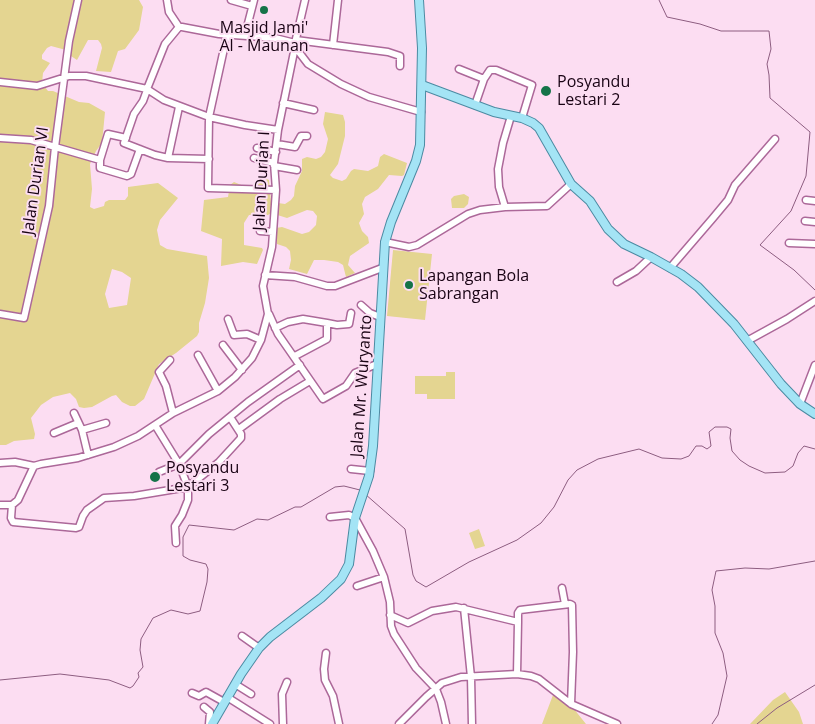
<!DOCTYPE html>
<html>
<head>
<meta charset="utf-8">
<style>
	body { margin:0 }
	canvas { display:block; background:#fcddf2 }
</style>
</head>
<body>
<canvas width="815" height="724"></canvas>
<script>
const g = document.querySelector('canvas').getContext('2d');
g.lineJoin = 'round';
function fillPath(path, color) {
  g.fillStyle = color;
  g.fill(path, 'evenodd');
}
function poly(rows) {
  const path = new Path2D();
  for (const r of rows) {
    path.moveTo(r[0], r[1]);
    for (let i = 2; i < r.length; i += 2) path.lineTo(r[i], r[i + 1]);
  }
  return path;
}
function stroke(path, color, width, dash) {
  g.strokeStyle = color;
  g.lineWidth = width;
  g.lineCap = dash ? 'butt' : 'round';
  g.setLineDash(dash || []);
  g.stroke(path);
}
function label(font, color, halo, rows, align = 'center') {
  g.font = font + ' "Open Sans",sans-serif';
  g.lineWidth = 4;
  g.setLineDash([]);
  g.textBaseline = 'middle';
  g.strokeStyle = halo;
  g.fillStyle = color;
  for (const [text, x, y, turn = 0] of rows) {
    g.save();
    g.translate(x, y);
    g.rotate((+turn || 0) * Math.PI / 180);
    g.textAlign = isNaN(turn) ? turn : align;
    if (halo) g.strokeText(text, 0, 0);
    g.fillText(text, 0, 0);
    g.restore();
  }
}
fillPath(poly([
	[0,0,139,0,143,7,139,30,125,49,118,51,111,72,96,71,102,48,101,44,98,40,88,40,77,60,68,54,66,50,51,46,47,48,42,55,42,59,50,63,43,73,42,83,48,91,53,91,79,102,89,103,105,112,102,143,96,151,90,164,92,189,90,207,94,209,104,206,105,202,109,200,125,200,128,196,128,187,158,183,178,198,160,220,157,230,160,245,167,249,207,256,209,278,205,303,199,323,199,332,197,336,176,353,159,364,144,399,135,406,130,406,122,402,116,395,112,396,92,407,84,408,79,407,76,399,70,393,53,397,41,405,31,418,35,434,34,439,14,441,6,445,0,445],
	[112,269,122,272,131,278,127,305,109,308,105,294],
	[325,112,343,115,345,122,345,136,338,164,330,175,333,178,342,181,346,179,351,171,354,169,368,171,378,166,380,157,384,154,407,163,404,175,402,176,389,175,378,189,365,197,362,204,364,214,359,223,362,231,368,237,369,243,350,256,348,265,355,273,346,277,343,265,338,262,324,260,314,260,307,274,289,269,291,260,290,251,286,247,277,244,276,228,282,227,302,234,309,232,316,225,317,216,313,211,307,210,287,218,271,213,268,215,249,215,244,223,244,245,262,248,263,250,257,264,243,262,221,266,222,239,201,231,204,200,228,197,230,185,234,182,246,187,251,187,262,177,269,180,271,202,285,204,291,200,294,196,295,186,302,171,302,159,307,157,316,159,321,157,325,152,328,139,323,124],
	[464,194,469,197,468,204,464,208,452,208,451,199,454,196],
	[393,250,432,254,425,320,387,316],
	[446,372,455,372,455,399,427,399,427,394,415,394,415,376,446,376],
	[479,529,485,546,475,549,469,533],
	[785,692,799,712,803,724,750,724,773,700],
	[553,695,574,709,586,724,542,724]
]), '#e4d591');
stroke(poly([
	[659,0,667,17,700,24,721,31,769,31,771,49,767,64,769,75,770,98,810,132,806,176,791,211,760,245,794,270,815,290],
	[365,494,405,529,413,575,416,581,426,587,469,562,517,540,541,523,554,507,568,480,577,470,598,459,639,449,662,458,681,459,689,456,696,446,702,446,707,449,711,446,709,432,715,427,727,427,731,429,730,438,732,451,740,460,749,466,765,473,785,472,793,466,798,453,804,446,815,449],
	[0,680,60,674,109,680,130,688,133,686,139,677,138,673,143,667,140,650,141,639,153,618,171,610,188,614,200,611,207,582,208,569,206,564,190,560,183,556,183,537,189,525,234,530,257,519,268,520,295,507,301,507,335,487,344,486,360,490],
	[712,724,718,715,727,676,723,653,715,633,715,606,712,590,716,571,745,568,769,569,815,561],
	[757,724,777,708,815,685]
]), '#8d5d80', 1);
const minor = poly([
	[167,0,169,12,179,27],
	[231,0,252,6],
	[227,35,209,117,208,188,276,190],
	[245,35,254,0],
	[296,40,388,52,400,56,400,66],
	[295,43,305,0],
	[333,45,338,0],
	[459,69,484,79],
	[0,82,37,86,69,76,86,76,147,89,165,44,179,27,182,27,219,34,275,38,295,43,295,47,308,64,341,84,369,97,421,112],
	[147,89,164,100,209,117,245,125,278,130],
	[147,90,143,101,134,114,124,143,155,155,168,158,209,159],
	[283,103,314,110],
	[475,105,484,79,490,70,496,70,532,85,522,118],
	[0,138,31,140,100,160,100,168,127,176,131,174,140,149],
	[277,144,295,147,301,136,307,136],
	[257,148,276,152],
	[168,158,179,107],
	[254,158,274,163],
	[100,160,108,134,126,138],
	[274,166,297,170],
	[806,200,815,201],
	[505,207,499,187,498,169,503,143,511,116],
	[805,221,815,222],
	[260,231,273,232],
	[385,242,409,247,417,245,468,214,480,210,505,207,547,206,571,184],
	[789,243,815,244],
	[670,268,713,218,728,200,735,185,775,139],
	[265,275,295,277,327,286,335,286,382,268],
	[617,282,636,271,651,257],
	[361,305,370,313,380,317],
	[0,314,24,318,49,206,55,147,69,41,78,0],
	[269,314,278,334,323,399,346,386,355,373,377,364],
	[228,319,234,335,247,334,261,340],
	[275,328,288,322,303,319,327,323],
	[747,341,787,319,815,301],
	[223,345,242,370],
	[198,355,218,391],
	[295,356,327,339,327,323,337,325,349,324,351,313],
	[170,360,159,372,166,386,173,413],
	[800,404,815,365],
	[74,413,82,430,88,455],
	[155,425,179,464,188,487,188,500,182,515,175,526,176,543],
	[239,429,280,399,310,381],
	[82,430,106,423],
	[54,433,78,423],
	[0,463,15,462,34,466,41,464,78,458,114,447,138,436,173,413,218,391,235,377,252,358,261,340,268,314,263,286,272,247,276,190,274,163,278,130,295,47],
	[351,469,370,471],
	[159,472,179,464,209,434,248,402,300,365],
	[188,487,219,462,241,438,241,434,230,417],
	[0,505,12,505,18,500,34,466],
	[12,505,11,518,13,522,76,528,79,527,83,516,87,510,104,498,134,496,188,487],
	[330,517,349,515,355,518,373,551,384,577,390,602,391,626,394,634,416,668,436,689,441,702,446,724],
	[357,586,384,577],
	[562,588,565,604],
	[464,608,471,677,472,724],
	[390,615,408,623,432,611,456,607,518,622],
	[242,636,259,648],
	[326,653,324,669,325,680,333,696,339,724],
	[517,674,518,622,518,613,520,610,570,604,572,605,573,652,571,704],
	[235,684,251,694],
	[192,693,199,696,206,692,224,702],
	[227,697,270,724],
	[204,707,210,712,209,724],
	[283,724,282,694,287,682],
	[399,724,426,697,442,683,461,677,517,674,531,676,539,679,571,704,617,724]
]);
const major = poly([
	[422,85,494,112,522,118,533,123,539,128,571,184,590,201,608,229,624,244,651,257,681,274,698,287,734,324,781,384,800,404,815,414],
	[212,724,241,674,259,648,270,637,321,598,341,579,349,564,355,518,369,476,373,446,385,242,391,222,416,161,420,145,422,48,419,0]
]);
stroke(minor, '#ac6899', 9);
stroke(major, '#4c8aa2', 10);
stroke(minor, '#fff', 6);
stroke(major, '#a4e4f5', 8);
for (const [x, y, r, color] of [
	[264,10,5,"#157348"],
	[546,91,6,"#157348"],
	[409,285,5,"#157348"],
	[155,477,6,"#157348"]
]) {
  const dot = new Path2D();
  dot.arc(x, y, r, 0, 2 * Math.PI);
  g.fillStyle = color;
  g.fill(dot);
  stroke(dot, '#fcddf2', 2);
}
label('16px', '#190314', '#fcddf2', [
	["Masjid Jami'",264,28,"center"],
	["Al - Maunan",264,46,"center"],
	["Posyandu",557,82],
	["Lestari 2",557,100],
	["Lapangan Bola",419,276],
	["Sabrangan",419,294],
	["Posyandu",166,468],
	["Lestari 3",166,486]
], 'left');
label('16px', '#190314', '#fcddf2', [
	["Jalan Durian VI",36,181,-82],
	["Jalan Durian I",262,181,-87],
	["Jalan Mr. Wuryanto",362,386,-86]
]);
</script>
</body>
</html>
